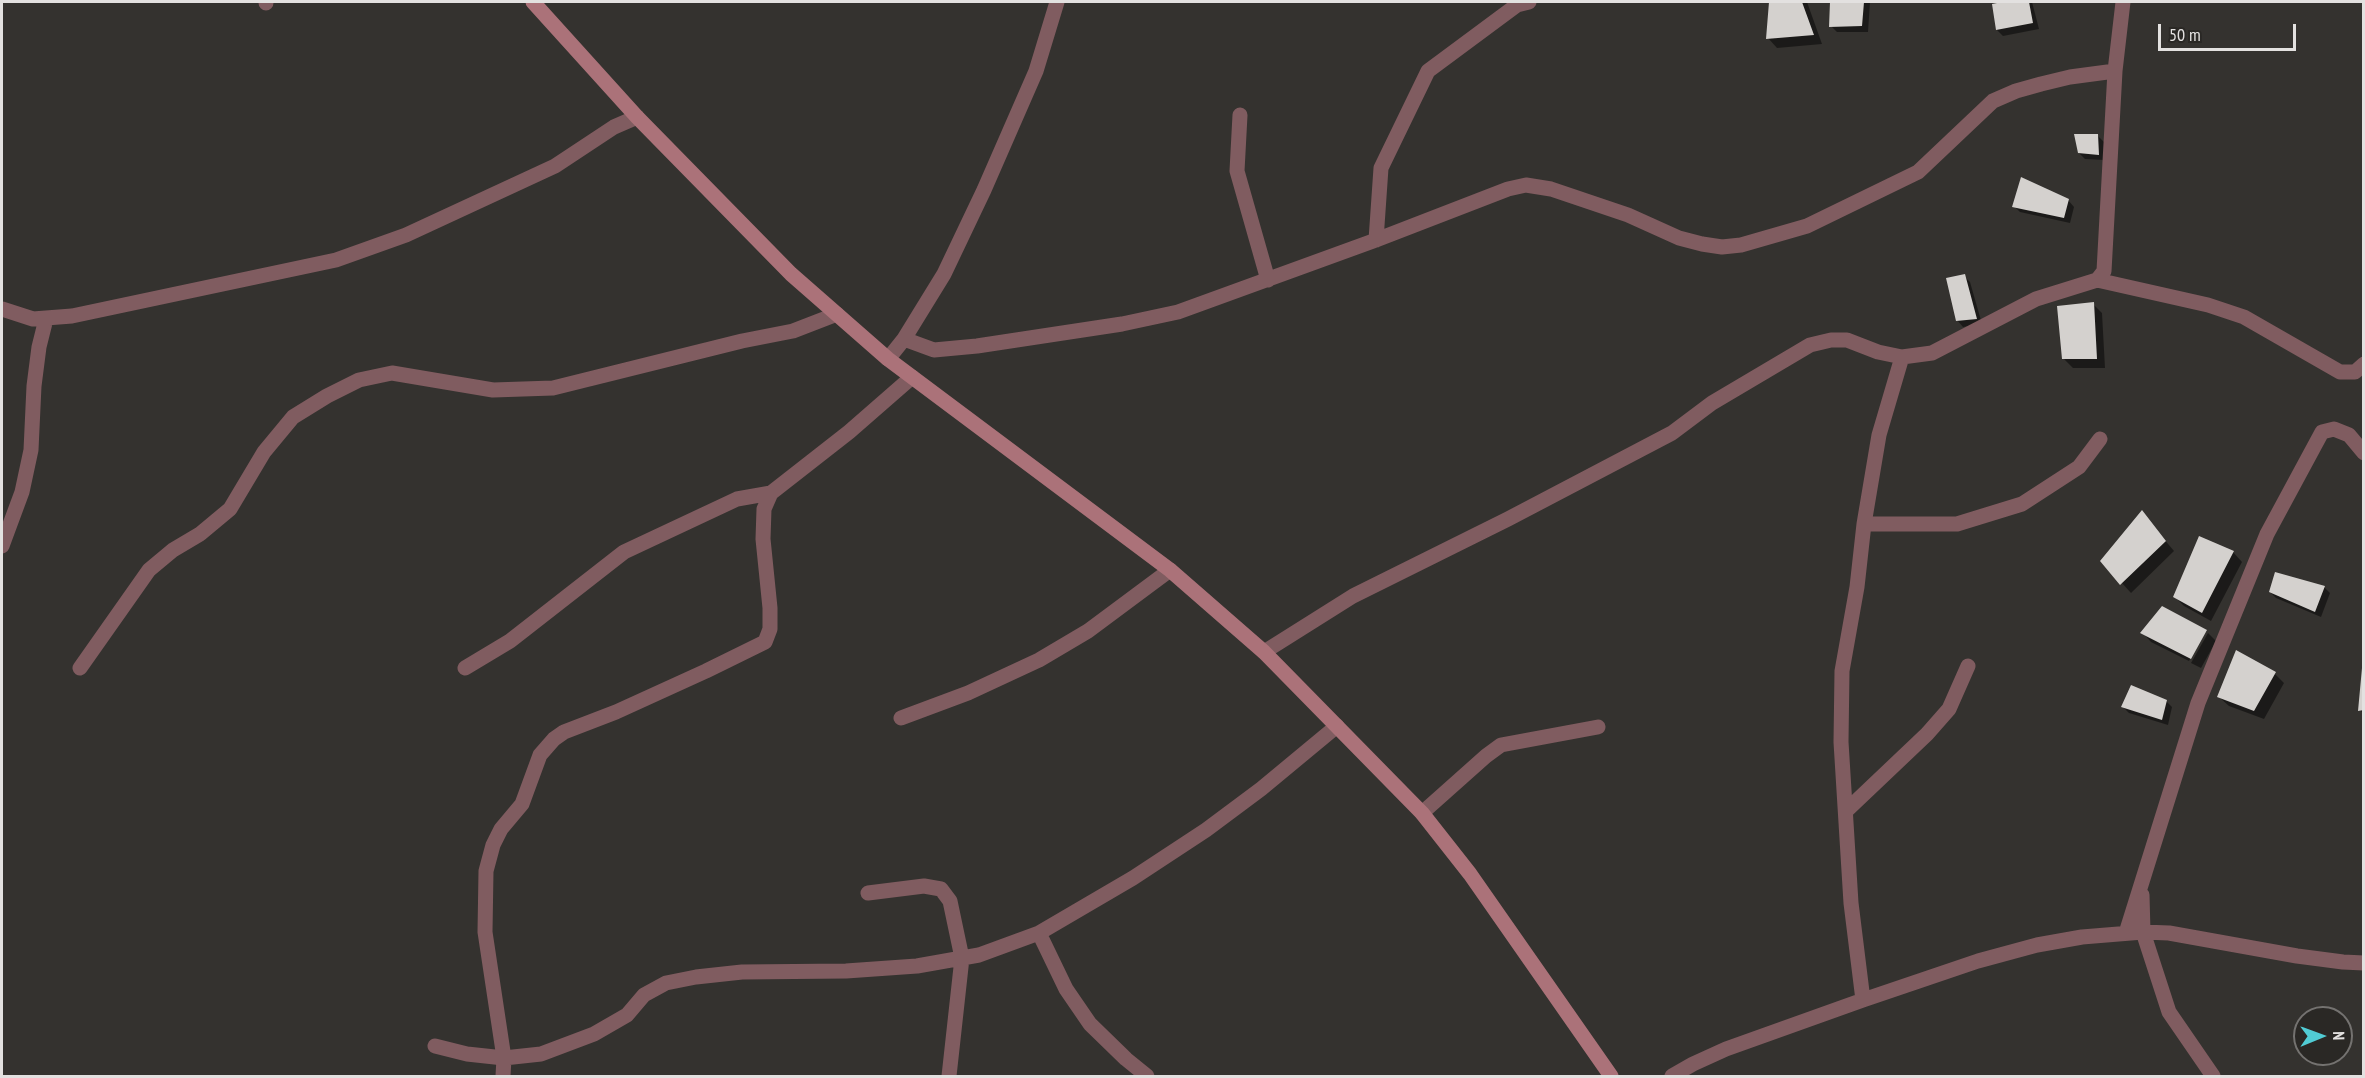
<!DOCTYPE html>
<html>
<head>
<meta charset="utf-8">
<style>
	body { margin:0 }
	#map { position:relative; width:2365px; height:1078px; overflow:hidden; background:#34322f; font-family:"PT Sans Narrow",sans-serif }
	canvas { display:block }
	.frame { position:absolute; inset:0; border:3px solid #e3e1e0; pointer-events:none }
	.north { position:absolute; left:2293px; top:1006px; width:60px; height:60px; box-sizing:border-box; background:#2a2825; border:2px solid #747270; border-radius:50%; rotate:89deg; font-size:16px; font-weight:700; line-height:24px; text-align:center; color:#e3e1e0 }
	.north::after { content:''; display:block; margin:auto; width:21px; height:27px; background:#51ccd4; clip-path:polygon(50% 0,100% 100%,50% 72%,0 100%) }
	.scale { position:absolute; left:2158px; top:24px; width:138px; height:27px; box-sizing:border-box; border:3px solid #e3e1e0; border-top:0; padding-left:8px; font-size:18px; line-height:21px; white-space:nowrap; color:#e3e1e0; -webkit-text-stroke:4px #2a2825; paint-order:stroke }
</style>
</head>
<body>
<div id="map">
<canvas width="2365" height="1078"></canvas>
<div class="frame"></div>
<div class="north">N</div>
<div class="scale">50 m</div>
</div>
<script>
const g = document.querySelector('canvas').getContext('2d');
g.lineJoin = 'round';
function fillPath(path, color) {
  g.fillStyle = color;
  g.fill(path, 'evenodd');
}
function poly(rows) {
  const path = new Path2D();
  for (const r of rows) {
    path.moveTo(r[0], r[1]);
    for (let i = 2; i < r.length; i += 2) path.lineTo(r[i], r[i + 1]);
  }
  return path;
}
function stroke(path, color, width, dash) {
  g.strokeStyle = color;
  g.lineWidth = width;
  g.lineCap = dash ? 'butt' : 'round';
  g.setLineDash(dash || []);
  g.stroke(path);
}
fillPath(poly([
	[1771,2,1807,2,1822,44,1777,48,1768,38],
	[1831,2,1870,2,1868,32,1837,32,1831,26],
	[2008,2,2032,2,2039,29,2003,36,1997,30,1994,5],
	[2098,136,2104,142,2104,160,2085,159,2079,153],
	[2068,200,2074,207,2070,223,2020,212,2014,206],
	[1964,276,1970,282,1982,324,1963,327,1957,320],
	[2093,304,2102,313,2105,368,2073,368,2064,359],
	[2142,513,2174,551,2131,593,2102,561],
	[2233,552,2242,562,2211,621,2184,606,2174,596],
	[2324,587,2330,593,2321,617,2276,598,2270,592],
	[2162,608,2207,632,2204,632,2189,661,2151,642,2142,632],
	[2208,633,2216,641,2201,668,2191,663],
	[2364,667,2364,714,2360,710],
	[2275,674,2284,683,2264,719,2229,706,2219,697],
	[2166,701,2172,707,2168,725,2129,713,2123,707]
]), '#0007');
fillPath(poly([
	[1769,2,1802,2,1814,35,1766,39],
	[1830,2,1864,2,1862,26,1829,27],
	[2002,2,2029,2,2033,23,1996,30,1992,4],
	[2074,134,2098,134,2099,155,2078,153],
	[2021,177,2069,199,2064,218,2012,207],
	[1965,274,1977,319,1956,321,1946,278],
	[2094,302,2097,359,2062,359,2057,306],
	[2142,510,2166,541,2120,585,2100,561],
	[2199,536,2234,551,2202,613,2173,597],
	[2275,572,2325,586,2315,612,2269,592],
	[2162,606,2207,630,2191,659,2140,633],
	[2236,650,2276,672,2254,711,2217,697],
	[2362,668,2364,710,2358,711],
	[2131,685,2167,700,2162,720,2121,707]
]), '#d4d1ce');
stroke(poly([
	[266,3,266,2],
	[1240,115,1237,171,1268,280],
	[1376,240,1381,168,1428,71,1517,5,1529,2],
	[2097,280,2208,305,2244,317,2340,372,2355,372,2364,364],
	[2,309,33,319,72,316,336,260,406,235,555,166,614,127,637,117],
	[904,339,934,350,977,346,1122,324,1178,312,1376,240,1508,189,1526,185,1551,189,1628,215,1679,238,1702,244,1722,247,1741,245,1807,226,1918,172,1993,101,2016,91,2041,84,2070,77,2115,71],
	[888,359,904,339,944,274,984,190,1036,71,1057,2],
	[1864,524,1957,524,2022,504,2079,467,2100,439],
	[2,546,22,492,31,450,34,386,39,347,46,319],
	[1264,652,1353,596,1508,519,1672,433,1712,403,1810,345,1831,340,1847,340,1878,352,1902,357,1932,353,2036,299,2097,280,2104,271,2115,71,2123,2],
	[80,668,149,570,173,550,200,534,230,509,264,452,293,417,327,396,359,380,392,373,493,390,553,388,742,341,793,331,837,314],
	[465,668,510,641,624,552,737,499,771,493],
	[901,718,968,693,1039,660,1088,631,1170,570],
	[1847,810,1927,734,1949,709,1968,666],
	[1422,813,1486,756,1501,745,1598,727],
	[868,893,924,886,941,889,950,901,962,958,949,1076],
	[2142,895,2143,932,2169,1012,2213,1076],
	[1039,933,1066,989,1090,1024,1126,1059,1147,1076],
	[2126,933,2198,703,2267,534,2322,432,2334,429,2349,435,2364,453],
	[1863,1000,1851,903,1841,742,1842,671,1857,587,1864,524,1879,435,1902,357],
	[435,1046,467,1054,504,1058,541,1054,594,1034,627,1015,644,995,666,983,696,977,742,972,846,971,917,966,979,955,1039,933,1133,878,1206,830,1261,789,1337,726],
	[503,1076,504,1058,485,932,486,871,493,845,501,829,522,804,540,755,554,739,564,732,616,712,706,671,765,642,770,629,770,608,763,539,764,509,771,493,849,432,912,377],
	[1672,1076,1693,1064,1726,1049,1863,1000,1978,961,2037,945,2082,937,2143,932,2169,933,2297,956,2343,962,2364,963]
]), '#805c60', 15);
stroke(poly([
	[533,2,637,117,791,274,888,359,1170,570,1264,652,1422,813,1470,874,1611,1076]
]), '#ab7279', 15);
</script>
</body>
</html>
